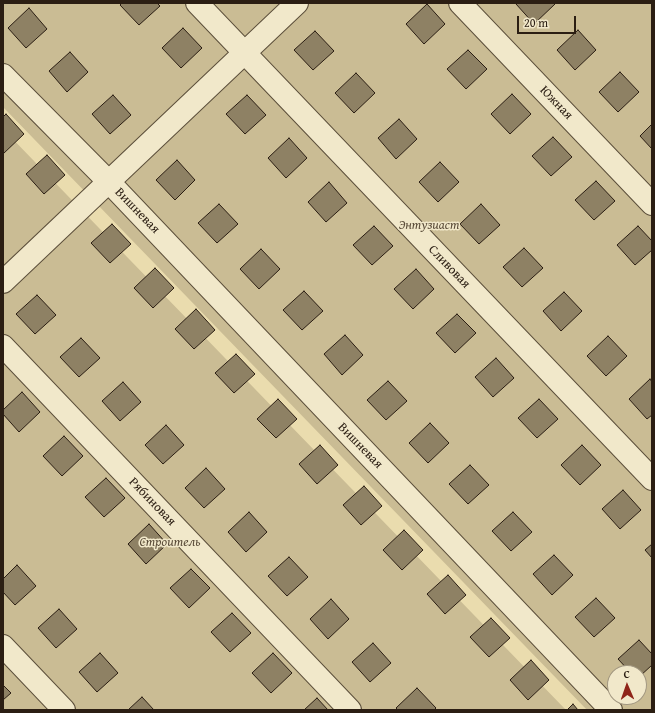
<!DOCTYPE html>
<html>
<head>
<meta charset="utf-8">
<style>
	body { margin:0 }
	#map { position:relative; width:655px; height:713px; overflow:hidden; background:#eadcae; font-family:"Gentium Book Plus",serif }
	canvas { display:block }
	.frame { position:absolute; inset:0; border:4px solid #2b1e13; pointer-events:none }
	.north { position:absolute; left:607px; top:665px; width:40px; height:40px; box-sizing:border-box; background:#f1e8ca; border:1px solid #a29781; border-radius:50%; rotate:358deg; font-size:11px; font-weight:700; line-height:16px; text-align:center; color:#2b1e13 }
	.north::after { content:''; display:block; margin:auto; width:14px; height:18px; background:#8f2418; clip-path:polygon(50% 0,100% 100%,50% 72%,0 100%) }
	.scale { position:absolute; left:517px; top:16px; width:59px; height:18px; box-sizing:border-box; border:2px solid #2b1e13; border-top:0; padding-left:5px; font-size:12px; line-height:14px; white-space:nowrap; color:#2b1e13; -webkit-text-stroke:3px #f1e8ca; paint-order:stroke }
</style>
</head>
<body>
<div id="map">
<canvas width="655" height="713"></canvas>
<div class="frame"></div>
<div class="north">С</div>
<div class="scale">20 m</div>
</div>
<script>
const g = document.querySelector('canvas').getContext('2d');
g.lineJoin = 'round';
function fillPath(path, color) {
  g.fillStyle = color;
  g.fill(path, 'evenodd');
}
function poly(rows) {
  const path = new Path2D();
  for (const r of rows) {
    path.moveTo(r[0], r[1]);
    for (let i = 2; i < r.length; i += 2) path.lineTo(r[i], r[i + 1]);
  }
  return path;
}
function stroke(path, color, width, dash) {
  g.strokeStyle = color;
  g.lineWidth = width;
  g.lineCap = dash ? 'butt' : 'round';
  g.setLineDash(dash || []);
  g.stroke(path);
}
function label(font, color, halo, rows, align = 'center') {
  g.font = font + ' "Gentium Book Plus",serif';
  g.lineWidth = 3;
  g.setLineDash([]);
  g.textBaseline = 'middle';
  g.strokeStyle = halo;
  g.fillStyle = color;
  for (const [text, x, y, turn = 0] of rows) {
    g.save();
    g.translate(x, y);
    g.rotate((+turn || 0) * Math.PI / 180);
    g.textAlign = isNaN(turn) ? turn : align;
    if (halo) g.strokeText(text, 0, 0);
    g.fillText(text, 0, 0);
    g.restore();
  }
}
fillPath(poly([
	[3,3,652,3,652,710,587,710,3,107],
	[615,673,639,673,639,697,615,697],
	[3,129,130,260,566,710,3,710]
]), '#cabc94');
const building = poly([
	[122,3,157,3,160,6,139,25,120,5,122,3],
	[517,3,554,3,555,4,534,24,516,4,517,3],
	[427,4,445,24,424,44,406,24,427,4],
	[29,8,47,29,26,48,8,28,29,8],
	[183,28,202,48,181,68,162,48,183,28],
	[578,30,596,50,575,70,557,50,578,30],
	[315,31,334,51,313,70,294,50,315,31],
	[468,50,487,69,466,89,447,69,468,50],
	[70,52,88,72,67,92,49,71,70,52],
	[620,72,639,92,618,112,599,92,620,72],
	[356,73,375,93,354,113,335,93,356,73],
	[512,94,531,114,510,134,491,114,512,94],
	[113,95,131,115,110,134,92,114,113,95],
	[247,95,266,115,245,134,226,114,247,95],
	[6,114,24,134,3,154,3,117,6,114],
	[399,119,417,139,396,159,378,138,399,119],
	[652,124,652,149,640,136,652,124],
	[553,137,572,157,551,176,532,156,553,137],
	[289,138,307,158,286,178,268,158,289,138],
	[47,155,65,175,44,194,26,174,47,155],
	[177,160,195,180,175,200,156,180,177,160],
	[440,162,459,182,438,202,419,182,440,162],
	[596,181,615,201,594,220,575,200,596,181],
	[329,182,347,203,326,222,308,202,329,182],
	[219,204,238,224,217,243,198,223,219,204],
	[481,204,500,225,479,244,460,224,481,204],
	[112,224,131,244,110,263,91,243,112,224],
	[374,226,393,246,372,265,353,245,374,226],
	[638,226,652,241,652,250,635,265,617,245,638,226],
	[524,248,543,268,522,287,503,267,524,248],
	[261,249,280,269,259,289,240,269,261,249],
	[155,268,174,288,153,308,134,288,155,268],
	[416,269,434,289,413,309,394,289,416,269],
	[304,291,323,311,302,330,283,310,304,291],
	[564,292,582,311,561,331,543,311,564,292],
	[37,295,56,315,35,334,16,314,37,295],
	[196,309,215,330,194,349,175,329,196,309],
	[457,314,476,333,455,353,436,333,457,314],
	[345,335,363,355,342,375,324,354,345,335],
	[608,336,627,356,606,376,587,356,608,336],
	[81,338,100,358,79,377,60,357,81,338],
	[236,354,255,374,234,393,215,373,236,354],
	[496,358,514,378,493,397,475,377,496,358],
	[650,379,652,382,652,415,647,419,629,399,650,379],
	[388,381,407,401,386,420,367,400,388,381],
	[123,382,141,402,120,421,102,401,123,382],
	[22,392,40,412,19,432,3,414,3,410,22,392],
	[278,399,297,419,276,438,257,419,278,399],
	[539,399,558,419,537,438,518,418,539,399],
	[430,423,449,443,428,463,409,443,430,423],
	[166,425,184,445,163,464,145,445,166,425],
	[64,436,83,456,62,476,43,456,64,436],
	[320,445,338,465,317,484,299,464,320,445],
	[582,445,601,465,580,485,561,465,582,445],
	[470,465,489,485,468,504,449,484,470,465],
	[206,468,225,489,204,508,185,488,206,468],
	[106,478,125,498,104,517,85,497,106,478],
	[364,486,382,506,361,525,343,505,364,486],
	[623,490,641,510,620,529,602,509,623,490],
	[249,512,267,532,246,552,228,532,249,512],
	[513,512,532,532,511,551,492,531,513,512],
	[149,524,167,544,146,564,128,544,149,524],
	[404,530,423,550,402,570,383,550,404,530],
	[652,544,652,558,645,550,652,544],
	[554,555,573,575,552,595,533,574,554,555],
	[289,557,308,577,287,596,268,576,289,557],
	[17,565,36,586,15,605,3,592,3,579,17,565],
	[191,569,210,588,189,608,170,588,191,569],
	[448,575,466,595,445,614,427,594,448,575],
	[596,598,615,618,594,637,575,617,596,598],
	[331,599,349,619,328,639,310,619,331,599],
	[59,609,77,629,56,648,38,628,59,609],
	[232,613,251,633,230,652,211,632,232,613],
	[491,618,510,638,489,657,470,637,491,618],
	[639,640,652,654,652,665,639,677,639,673,631,673,618,659,639,640],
	[373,643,391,663,370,682,352,662,373,643],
	[100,653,118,673,97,692,79,672,100,653],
	[273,653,292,673,271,693,252,673,273,653],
	[531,660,549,680,528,700,510,680,531,660],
	[3,685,11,693,3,700,3,685],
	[417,688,436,708,434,710,398,710,396,708,417,688],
	[142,697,154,710,128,710,142,697],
	[317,698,328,710,304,710,317,698],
	[573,704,578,710,567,710,573,704]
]);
fillPath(building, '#8e8164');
stroke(building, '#2b1e13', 1);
const street = poly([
	[197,3,652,479],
	[460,3,652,204],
	[3,75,109,182,611,710],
	[3,282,297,3],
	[3,346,350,710],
	[3,646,64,710]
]);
stroke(street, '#5b4e3a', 24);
stroke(street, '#f1e8ca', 22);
label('13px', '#2b1e13', '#f1e8ca', [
	["Южная",556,103,46],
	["Вишневая",137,211,46],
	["Сливовая",449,267,46],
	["Вишневая",360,446,46],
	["Рябиновая",152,502,46]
]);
label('italic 13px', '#5b4d3a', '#f1e8ca', [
	["Энтузиаст",429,226],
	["Строитель",170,543]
]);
</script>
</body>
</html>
